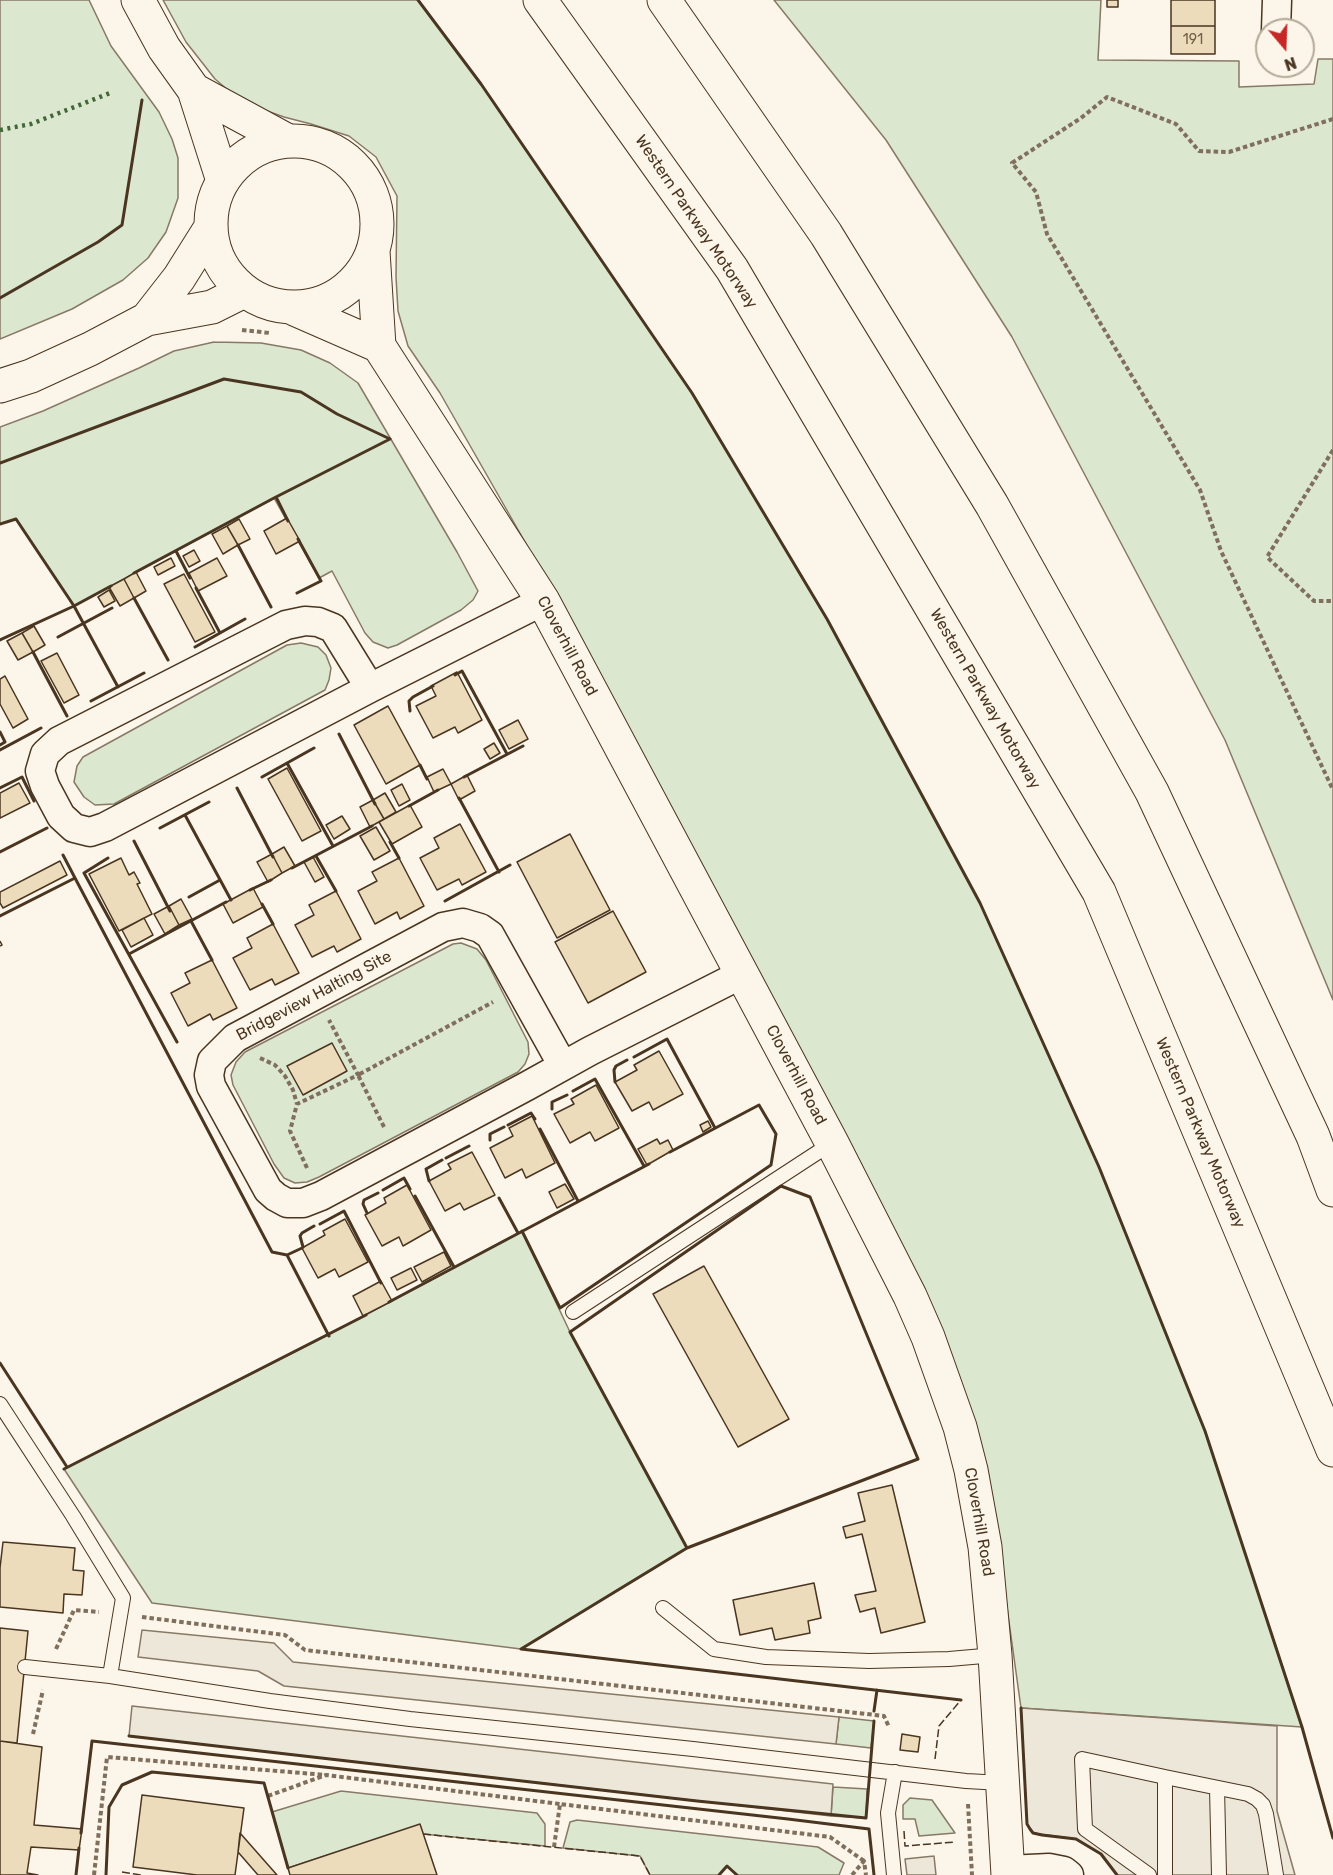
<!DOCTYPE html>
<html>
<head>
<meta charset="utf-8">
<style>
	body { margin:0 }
	#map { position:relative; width:1333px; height:1875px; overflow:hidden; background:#fbf6e9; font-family:Rubik,sans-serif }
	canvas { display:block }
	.north { position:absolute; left:1255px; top:18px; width:60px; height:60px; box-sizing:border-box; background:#fbf6e9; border:2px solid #b4a999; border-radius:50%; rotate:161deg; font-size:16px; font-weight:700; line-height:24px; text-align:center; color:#4a3520 }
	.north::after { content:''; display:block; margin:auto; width:21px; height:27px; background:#c62828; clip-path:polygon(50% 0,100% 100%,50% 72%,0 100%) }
</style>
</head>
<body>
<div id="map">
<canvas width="1333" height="1875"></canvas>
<div class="north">N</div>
</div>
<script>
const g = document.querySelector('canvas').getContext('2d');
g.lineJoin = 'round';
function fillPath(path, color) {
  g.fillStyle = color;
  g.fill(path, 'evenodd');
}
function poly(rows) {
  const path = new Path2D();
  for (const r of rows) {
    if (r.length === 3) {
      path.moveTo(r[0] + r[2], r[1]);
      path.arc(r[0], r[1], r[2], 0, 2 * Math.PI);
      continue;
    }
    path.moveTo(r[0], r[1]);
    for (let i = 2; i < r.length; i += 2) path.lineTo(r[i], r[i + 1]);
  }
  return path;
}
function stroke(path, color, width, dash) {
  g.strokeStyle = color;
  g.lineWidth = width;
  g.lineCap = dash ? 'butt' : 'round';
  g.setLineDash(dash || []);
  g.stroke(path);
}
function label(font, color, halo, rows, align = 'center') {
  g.font = font + ' Rubik,sans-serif';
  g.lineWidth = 4.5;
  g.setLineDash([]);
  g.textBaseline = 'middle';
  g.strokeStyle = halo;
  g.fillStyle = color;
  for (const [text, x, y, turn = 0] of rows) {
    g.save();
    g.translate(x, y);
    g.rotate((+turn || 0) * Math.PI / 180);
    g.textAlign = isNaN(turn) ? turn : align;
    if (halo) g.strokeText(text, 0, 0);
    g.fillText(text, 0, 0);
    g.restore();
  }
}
const green = poly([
	[0,0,89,0,111,46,159,112,172,139,178,158,178,198,166,232,148,258,123,280,72,309,0,339,0,0],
	[163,0,418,0,481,84,692,393,827,619,980,903,1099,1167,1205,1431,1302,1727,1021,1708,988,1471,553,591,440,393,408,346,398,311,396,277,397,196,376,157,349,136,311,124,284,117,242,102,215,79,186,42,163,0],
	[774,0,1101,0,1098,60,1239,61,1239,87,1314,84,1318,59,1333,59,1333,1000,1225,740,1012,337,886,140,774,0],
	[214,342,261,343,301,350,330,363,358,383,457,552,478,591,473,600,461,610,397,645,388,648,373,642,365,633,332,571,319,578,274,498,74,606,16,519,0,524,0,427,43,411,139,368,174,351,214,342],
	[301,643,318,647,326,655,331,668,329,680,325,690,114,804,95,805,84,797,74,782,77,766,83,757,287,645,301,643],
	[461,943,477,949,486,960,528,1042,529,1054,525,1064,518,1072,319,1177,307,1182,295,1183,284,1178,274,1164,233,1085,231,1075,236,1062,245,1052,453,944,461,943],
	[522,1231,570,1332,687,1548,521,1649,152,1603,64,1469,330,1334,522,1231],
	[839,1717,874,1721,871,1748,836,1744,839,1717],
	[833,1787,867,1789,866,1818,831,1816,833,1787],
	[341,1791,537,1813,545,1824,545,1846,423,1834,420,1825,288,1868,272,1812,341,1791],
	[910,1798,932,1800,955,1833,919,1836,915,1819,903,1819,903,1805,910,1798],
	[577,1820,818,1847,844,1863,839,1875,737,1875,727,1866,719,1875,650,1875,640,1856,563,1848,570,1822,577,1820]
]);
fillPath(green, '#dce7d0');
stroke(green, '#887966', 1.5);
const parking = poly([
	[142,1630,274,1643,293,1662,839,1717,836,1744,284,1686,258,1671,138,1657,142,1630],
	[132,1706,833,1784,831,1816,129,1736,132,1706],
	[1021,1708,1277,1726,1277,1811,1295,1875,1117,1875,1101,1854,1076,1839,1033,1833,1027,1824,1021,1708],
	[934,1856,936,1875,907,1875,905,1859,934,1856]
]);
fillPath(parking, '#ede7d9');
stroke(parking, '#887966', 1.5);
const building = poly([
	[1107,0,1118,0,1118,7,1107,7,1107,0],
	[1171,0,1215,0,1215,26,1171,26,1171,0],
	[1171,26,1215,26,1215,54,1171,54,1171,26],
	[287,518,300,541,276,554,264,531,287,518],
	[239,519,250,539,238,545,227,526,239,519],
	[227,526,238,545,223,554,212,534,227,526],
	[194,550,200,561,189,567,183,556,194,550],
	[171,558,175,566,158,575,154,567,171,558],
	[217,558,227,576,198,591,189,573,217,558],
	[136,572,146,591,134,598,124,579,136,572],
	[184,574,215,632,195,642,164,584,184,574],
	[124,579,134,598,120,606,109,587,124,579],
	[109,590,115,601,104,607,98,597,109,590],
	[34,626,45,645,33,652,22,633,34,626],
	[22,633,33,652,18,660,7,641,22,633],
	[57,653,79,695,64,703,41,661,57,653],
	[457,672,482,720,458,733,455,727,433,738,416,706,436,696,431,686,457,672],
	[5,676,28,719,13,728,0,704,0,679,5,676],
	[388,706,420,765,386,784,354,725,388,706],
	[518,720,528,739,509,749,499,730,518,720],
	[494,743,500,753,490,759,484,749,494,743],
	[287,768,321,831,302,841,268,779,287,768],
	[443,769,451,784,434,792,427,777,443,769],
	[467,775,475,791,459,800,451,784,467,775],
	[19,783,30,803,0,818,0,793,19,783],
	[402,784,410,800,399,806,391,790,402,784],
	[385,793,396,812,384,819,373,800,385,793],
	[373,800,384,819,370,827,360,807,373,800],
	[410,805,422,827,392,844,379,822,410,805],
	[342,816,350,829,334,839,326,825,342,816],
	[460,824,486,872,462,885,459,879,437,890,420,858,439,848,434,838,460,824],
	[376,827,390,851,374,860,360,836,376,827],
	[570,834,610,910,557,938,517,862,570,834],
	[284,847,295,866,282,873,272,854,284,847],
	[272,854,282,873,268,882,257,862,272,854],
	[313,857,324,877,315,882,304,862,313,857],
	[121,858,129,875,134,872,140,883,137,884,152,914,119,931,89,874,121,858],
	[399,858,424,906,400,919,397,912,375,924,358,891,377,881,372,872,399,858],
	[60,861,67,875,3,908,0,903,0,892,60,861],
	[253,888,263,907,233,923,223,904,253,888],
	[336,891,361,939,337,952,334,946,312,957,295,925,314,915,309,905,336,891],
	[181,899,192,919,179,925,169,906,181,899],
	[169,906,179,925,165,934,154,914,169,906],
	[613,911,646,972,588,1003,555,942,613,911],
	[144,918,153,935,131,947,122,930,144,918],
	[273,924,299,973,275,985,272,979,250,990,233,958,252,948,247,938,273,924],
	[212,960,237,1008,213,1020,210,1014,188,1026,171,993,190,983,185,973,212,960],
	[332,1043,347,1071,303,1095,287,1066,332,1043],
	[659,1051,683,1094,653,1110,649,1102,632,1111,615,1082,637,1070,634,1065,659,1051],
	[596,1085,619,1128,595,1141,590,1132,570,1143,554,1114,574,1104,571,1099,596,1085],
	[532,1116,555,1163,526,1178,522,1169,505,1178,490,1148,513,1136,509,1128,532,1116],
	[708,1121,711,1127,703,1132,700,1125,708,1121],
	[657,1139,660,1144,668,1140,673,1150,647,1165,638,1149,657,1139],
	[472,1152,495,1195,464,1210,460,1203,445,1211,429,1181,451,1169,448,1164,472,1152],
	[565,1184,574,1199,557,1208,549,1192,565,1184],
	[407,1185,431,1230,403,1246,399,1237,382,1246,365,1215,386,1203,384,1198,407,1185],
	[345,1219,368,1262,339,1277,335,1269,318,1278,302,1248,325,1235,323,1231,345,1219],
	[444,1252,451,1266,422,1282,414,1267,444,1252],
	[704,1266,789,1419,738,1447,653,1294,704,1266],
	[411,1268,417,1280,397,1290,391,1278,411,1268],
	[381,1281,392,1301,363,1316,353,1296,381,1281],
	[892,1485,925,1622,881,1633,875,1608,860,1612,855,1595,876,1591,862,1534,846,1538,843,1527,865,1521,858,1493,892,1485],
	[3,1542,75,1548,73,1570,84,1571,82,1595,64,1594,63,1613,0,1607,0,1568,3,1542],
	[814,1583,821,1618,808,1621,810,1633,775,1640,772,1628,740,1635,733,1600,814,1583],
	[0,1628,28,1631,17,1743,0,1741,0,1628],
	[902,1734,920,1737,918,1752,900,1750,902,1734],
	[0,1741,42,1747,34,1825,82,1829,79,1850,31,1847,27,1873,38,1875,0,1875,0,1741],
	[142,1795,244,1808,235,1875,197,1875,133,1867,142,1795],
	[420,1824,437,1875,290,1875,288,1868,420,1824],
	[240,1833,277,1875,258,1875,238,1852,240,1833]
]);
fillPath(building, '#ecdcbc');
stroke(building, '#4a3520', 1.5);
const lane = poly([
	[573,1312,832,1143],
	[0,1404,73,1516,123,1598,110,1676],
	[663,1608,714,1649,766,1657,869,1661,949,1659,995,1655],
	[25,1667,110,1676,270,1701,410,1719,693,1749,966,1781,1002,1783],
	[1217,1788,1219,1875],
	[894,1875,888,1813,895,1772],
	[1149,1875,1085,1829,1082,1759,1165,1777],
	[1165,1875,1165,1777,1248,1794,1257,1799,1263,1805,1266,1814,1276,1875]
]);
const street = poly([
	[1276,30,1277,0],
	[370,688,333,628,318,622,305,621,286,625,59,741,45,754,40,771,45,786,61,816,74,828,90,832,105,827,370,688,543,601],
	[563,1066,490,935,480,928,463,923,443,927,235,1038,212,1061,209,1075,211,1086,268,1190,276,1197,287,1203,303,1203,321,1196,527,1086,590,1051,742,974],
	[1008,1870,1049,1868,1064,1871,1069,1875]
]);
const secondary = poly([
	[138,0,164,48,194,90,223,181],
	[194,90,288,141],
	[294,224,83],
	[373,251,379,346,543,601,832,1143,910,1296,928,1337,960,1427,971,1470,985,1547,995,1655,1008,1875],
	[292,308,379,346],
	[147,319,179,278,211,227],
	[0,386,31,376,90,349,147,319,212,307,244,291]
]);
const highway = poly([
	[540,0,732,269,1099,892,1333,1450],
	[664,0,826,234,992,505,1152,792,1313,1136,1333,1190]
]);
stroke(lane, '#4a3520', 16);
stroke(street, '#4a3520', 31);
stroke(secondary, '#4a3520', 35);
stroke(highway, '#4a3520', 35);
stroke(poly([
	[1333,119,1229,152,1199,151,1176,124,1107,97,1081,118,1012,163,1036,192,1047,234,1200,490,1221,551,1333,790],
	[242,330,270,333],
	[1333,450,1267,557,1314,601,1333,601],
	[260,1058,275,1065,285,1076,293,1090,297,1104],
	[384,1127,358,1075,493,1002],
	[307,1168,290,1131,297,1104,358,1075,329,1020],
	[142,1617,285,1635,305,1650,884,1716,889,1727],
	[56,1649,74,1610,99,1612],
	[33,1734,43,1690],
	[268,1796,326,1775,560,1804],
	[968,1804,972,1875],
	[554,1847,560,1804,830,1837,864,1861],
	[94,1875,107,1757,326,1775],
	[852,1875,864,1861,866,1875]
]), '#7f6f5c', 4, [4.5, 3]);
stroke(lane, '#fbf6e9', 14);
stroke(street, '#fbf6e9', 28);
stroke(secondary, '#fbf6e9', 33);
stroke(highway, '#fbf6e9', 33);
stroke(poly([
	[0,130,31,124,110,93]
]), '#436837', 4.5, [3, 4.5]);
stroke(poly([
	[0,941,2,945,0,946],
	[935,1759,939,1726,961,1700],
	[904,1831,905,1846,955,1842],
	[423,1834,640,1856,650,1875],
	[122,1872,141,1875]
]), '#4a3520', 1.5, [8, 3]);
stroke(poly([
	[418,0,481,84,692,393,827,619,980,903,1099,1167,1205,1431,1302,1727,1333,1838],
	[0,298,98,242,122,225,142,100],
	[0,463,224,379,301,392,337,414,390,439,274,498,134,573],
	[276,497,288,521],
	[0,524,16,519,74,606,118,687],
	[238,545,271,607],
	[176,551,190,578],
	[196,588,220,633],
	[297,593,321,581,298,539],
	[134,598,168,660],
	[58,637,112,608],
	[0,640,74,606,111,586],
	[195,647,245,619],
	[33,652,67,716],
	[455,675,462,671,507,754],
	[91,701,144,673],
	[410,711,409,701,413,697,433,686],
	[0,732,5,742,0,745],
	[339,734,375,804],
	[0,750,41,728],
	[287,763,333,846],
	[420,765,427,779],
	[262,777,314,748],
	[464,777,523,746],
	[0,788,22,777,34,801],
	[237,788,273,857],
	[459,798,499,872],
	[409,806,438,790],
	[185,815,231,900],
	[160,828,209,802],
	[134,841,170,911],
	[390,842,399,858],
	[0,852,47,828],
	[63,855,75,878],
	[316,856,336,891],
	[108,858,84,873,177,1042],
	[292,868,372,826],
	[250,890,271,880],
	[189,897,220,880],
	[445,901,510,865],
	[262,904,273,924],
	[0,916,75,878,272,1252,287,1255,329,1336],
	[191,921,212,960],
	[129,954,226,902],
	[634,1057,667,1039,715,1128],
	[615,1082,614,1070,616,1066,627,1060],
	[573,1091,595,1079,644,1166],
	[552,1109,552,1102,567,1095],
	[508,1125,531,1113,535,1119],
	[540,1129,578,1201],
	[490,1140,490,1134,504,1127],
	[446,1158,469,1146],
	[429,1181,426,1169,442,1160],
	[383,1190,404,1178,410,1189],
	[415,1196,454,1267],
	[499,1198,518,1233],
	[367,1213,363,1204,364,1200,378,1193],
	[320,1224,344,1211,381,1283],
	[522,1231,560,1308,771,1165,776,1134,759,1105,670,1152],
	[303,1247,300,1236,302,1233,314,1226],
	[287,1255,302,1248],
	[389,1302,649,1164],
	[0,1363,67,1467],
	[64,1469,366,1315],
	[687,1548,570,1332,781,1186,810,1197,918,1459,687,1548,521,1649,961,1700],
	[1021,1708,1027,1824,1030,1829,1033,1833,1042,1835,1076,1839,1101,1854,1117,1875],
	[874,1711,877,1690],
	[129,1736,697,1801,866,1818,874,1721],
	[81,1833,92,1741,788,1819,869,1829,874,1875],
	[76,1875,79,1848],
	[106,1875,109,1807,122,1785,152,1772,264,1783,288,1868],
	[719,1875,727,1866,737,1875]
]), '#4a3520', 3);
label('14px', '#725f47', null, [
	["191",1193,40]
]);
label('16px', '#4a3520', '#fbf6e9', [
	["Western Parkway Motorway",696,222,56],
	["Cloverhill Road",567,646,62],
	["Western Parkway Motorway",985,699,60],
	["Bridgeview Halting Site",314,996,-28],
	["Cloverhill Road",796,1075,62],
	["Western Parkway Motorway",1200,1133,67],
	["Cloverhill Road",979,1522,80]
]);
</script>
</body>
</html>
